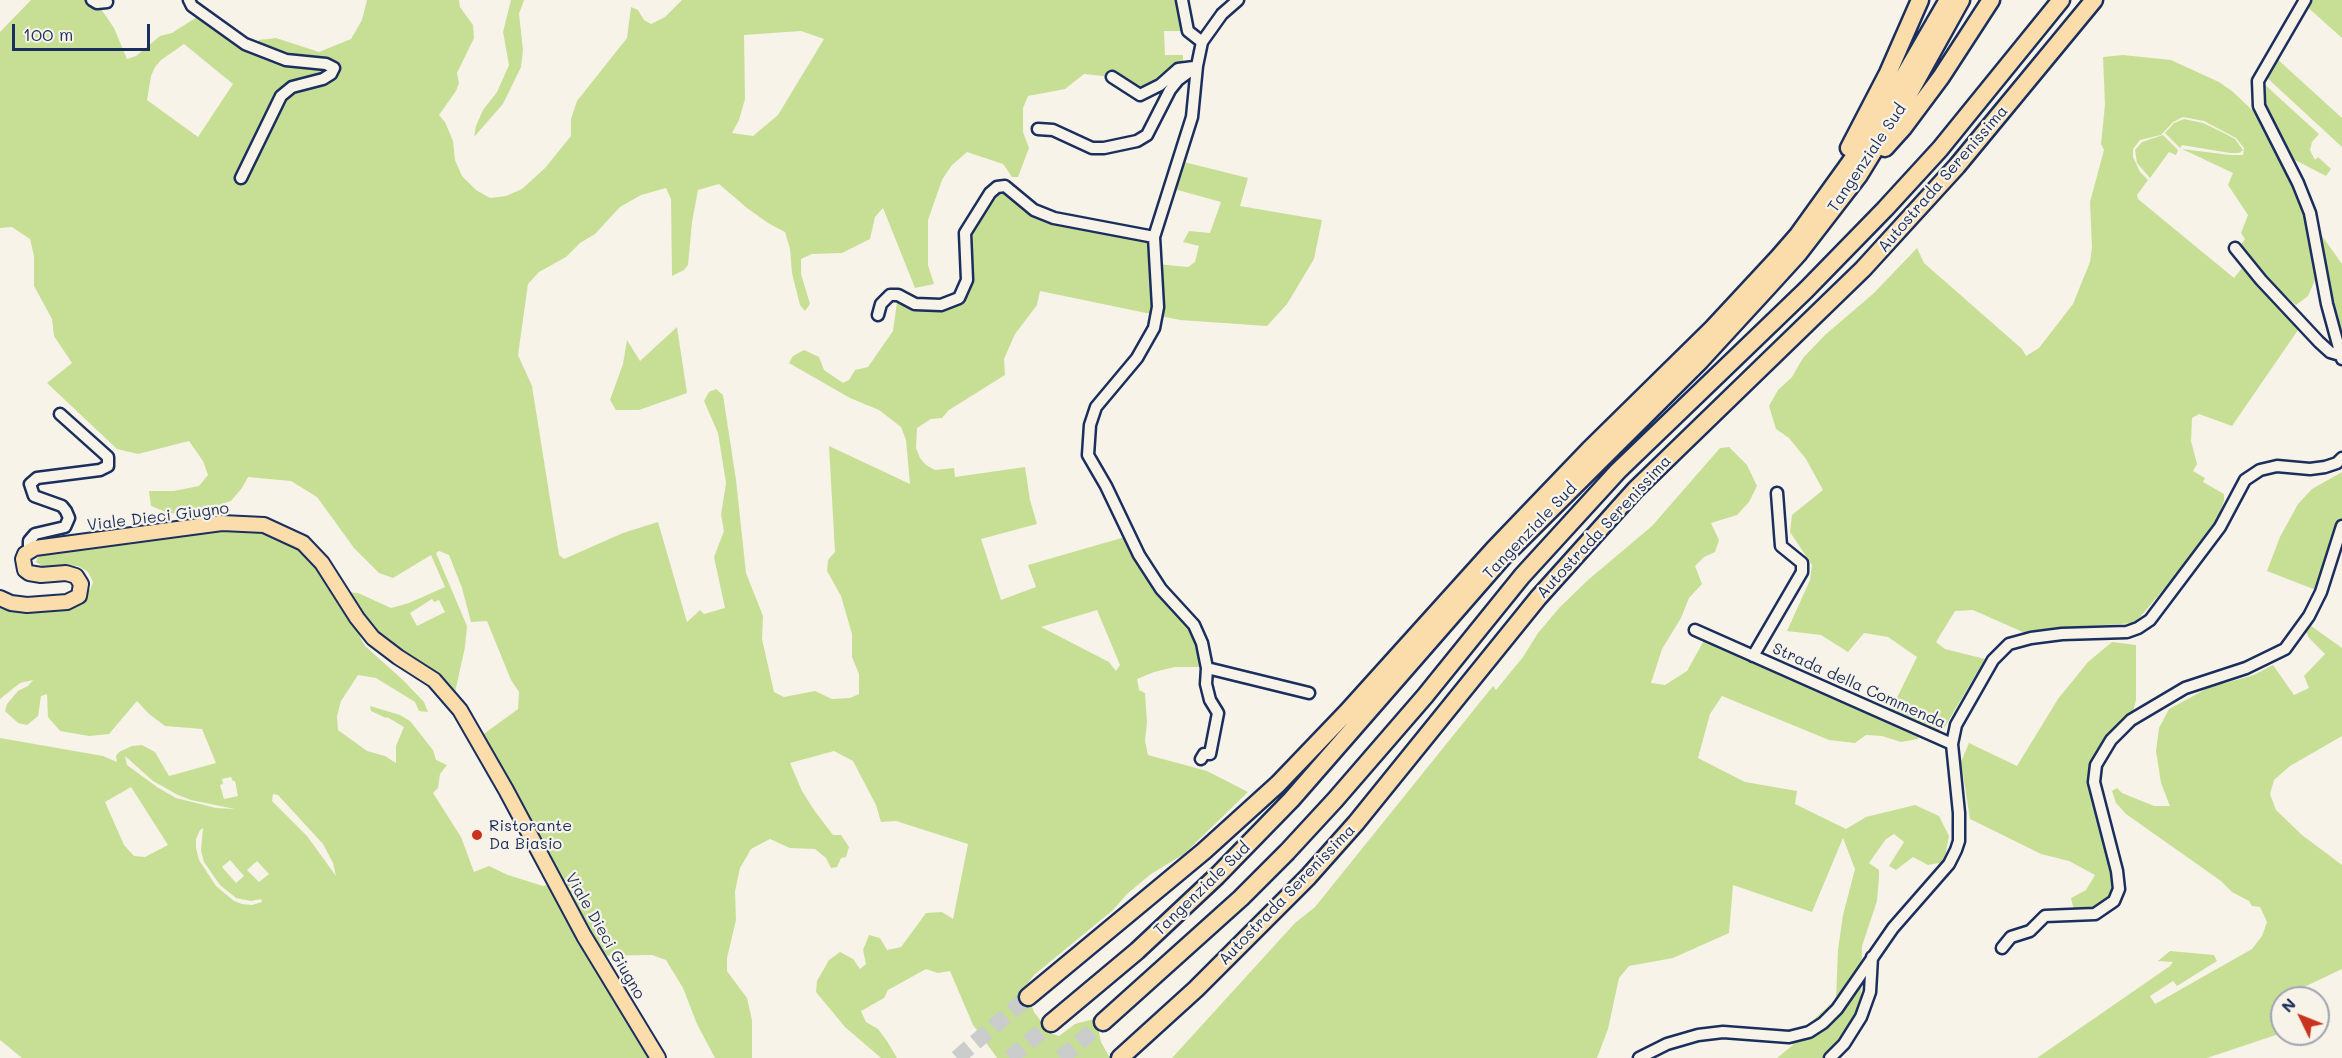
<!DOCTYPE html>
<html>
<head>
<meta charset="utf-8">
<style>
	body { margin:0 }
	#map { position:relative; width:2342px; height:1058px; overflow:hidden; background:#f7f3e8; font-family:Mali,sans-serif }
	canvas { display:block }
	.north { position:absolute; left:2270px; top:986px; width:60px; height:60px; box-sizing:border-box; background:#f7f3e8; border:2px solid #9fa5b1; border-radius:50%; rotate:313deg; font-size:16px; font-weight:700; line-height:24px; text-align:center; color:#1b2f5e }
	.north::after { content:''; display:block; margin:auto; width:21px; height:27px; background:#c8321e; clip-path:polygon(50% 0,100% 100%,50% 72%,0 100%) }
	.scale { position:absolute; left:12px; top:24px; width:138px; height:27px; box-sizing:border-box; border:3px solid #1b2f5e; border-top:0; padding-left:8px; font-size:18px; line-height:21px; white-space:nowrap; color:#1b2f5e; -webkit-text-stroke:4px #f7f3e8; paint-order:stroke }
</style>
</head>
<body>
<div id="map">
<canvas width="2342" height="1058"></canvas>
<div class="north">N</div>
<div class="scale">100 m</div>
</div>
<script>
const g = document.querySelector('canvas').getContext('2d');
g.lineJoin = 'round';
function fillPath(path, color) {
  g.fillStyle = color;
  g.fill(path, 'evenodd');
}
function poly(rows) {
  const path = new Path2D();
  for (const r of rows) {
    path.moveTo(r[0], r[1]);
    for (let i = 2; i < r.length; i += 2) path.lineTo(r[i], r[i + 1]);
  }
  return path;
}
function stroke(path, color, width, dash) {
  g.strokeStyle = color;
  g.lineWidth = width;
  g.lineCap = dash ? 'butt' : 'round';
  g.setLineDash(dash || []);
  g.stroke(path);
}
function label(font, color, halo, rows, align = 'center') {
  g.font = font + ' Mali,sans-serif';
  g.lineWidth = 4.5;
  g.setLineDash([]);
  g.textBaseline = 'middle';
  g.strokeStyle = halo;
  g.fillStyle = color;
  for (const [text, x, y, turn = 0] of rows) {
    g.save();
    g.translate(x, y);
    g.rotate((+turn || 0) * Math.PI / 180);
    g.textAlign = isNaN(turn) ? turn : align;
    if (halo) g.strokeText(text, 0, 0);
    g.fillText(text, 0, 0);
    g.restore();
  }
}
fillPath(poly([
	[31,0,92,0,97,3,114,28,127,59,136,56,160,36,172,33,203,13,255,48,259,40,276,38,319,52,351,39,362,20,367,0,459,0,460,7,473,25,474,38,457,73,459,83,456,91,439,115,445,122,453,141,455,160,462,176,476,190,490,198,506,196,522,189,545,168,571,136,571,119,577,101,627,38,631,7,638,10,644,20,651,24,665,17,682,0,1182,0,1188,31,1164,31,1165,55,1183,55,1183,68,1140,95,1112,77,1084,74,1065,89,1028,96,1023,108,1023,132,1029,148,1018,177,1012,177,1003,164,967,152,951,166,942,180,928,220,928,265,934,284,915,288,883,208,875,217,870,239,842,253,812,254,801,259,801,274,810,304,805,311,800,305,792,273,790,249,785,232,768,223,747,208,719,184,698,190,692,222,688,265,684,270,672,276,671,199,666,188,641,195,620,207,595,234,580,243,566,257,539,272,528,284,518,355,532,386,559,555,564,559,623,533,658,522,687,622,700,610,704,614,725,608,714,557,724,531,721,515,726,483,718,433,704,401,709,392,716,389,723,395,736,480,746,573,763,616,762,639,774,692,784,697,815,691,832,699,850,698,859,694,859,674,852,657,852,634,841,596,827,571,828,560,835,552,829,446,910,484,906,440,901,427,879,410,850,398,789,363,793,356,804,350,819,357,824,370,843,383,849,380,855,370,868,367,893,331,898,295,911,303,949,301,967,280,965,233,997,187,1034,210,1154,237,1156,264,1188,267,1195,262,1199,246,1183,242,1189,231,1210,233,1221,202,1174,189,1184,162,1248,178,1240,206,1322,220,1314,259,1287,304,1267,326,1180,320,1040,291,1037,305,1015,334,1004,359,1005,375,949,410,942,418,931,419,917,428,916,448,920,458,926,465,935,470,954,468,955,477,1025,467,1030,500,1037,524,981,539,1001,600,1036,587,1028,565,1125,537,1187,622,1196,639,1200,667,1175,667,1154,672,1137,679,1139,690,1145,693,1147,722,1145,741,1148,755,1207,771,1248,792,1184,854,1151,874,1127,894,1113,910,1034,975,1025,987,1034,1012,1050,1033,1059,1036,1075,1024,1094,1019,1099,1032,1101,1042,1110,1058,997,1058,973,1025,950,971,938,973,926,969,888,990,884,998,861,1011,866,1022,878,1029,887,1041,897,1058,881,1058,845,1027,816,992,817,981,829,960,840,952,853,959,860,969,866,964,863,950,869,935,880,938,887,950,901,947,926,913,942,912,953,919,968,844,896,821,881,822,876,805,853,761,834,751,790,763,802,791,814,810,833,835,841,835,849,847,846,857,841,858,837,867,831,868,826,858,815,849,790,848,770,839,751,849,740,868,735,891,736,920,727,958,727,971,747,998,752,1020,752,1058,715,1058,697,1024,683,988,666,960,652,955,591,956,654,1058,22,1058,0,1040,0,738,103,756,117,762,116,756,119,752,132,746,142,745,155,752,169,776,216,763,202,729,165,726,149,714,137,701,109,734,89,736,60,731,48,717,47,694,41,696,38,716,27,725,18,723,5,711,7,704,18,691,28,686,33,680,20,683,0,699,0,598,67,602,90,590,93,582,88,572,78,566,63,565,47,569,36,562,39,554,51,546,264,525,303,543,357,618,360,637,365,646,403,680,424,702,428,712,419,711,415,702,376,678,358,675,341,701,337,716,338,730,367,751,385,756,396,763,396,746,404,727,387,717,386,718,371,711,370,706,400,715,410,721,433,750,436,760,447,765,440,774,438,788,433,793,461,837,474,872,489,866,508,875,543,886,560,882,481,736,518,709,519,692,511,680,487,621,471,622,462,588,449,555,439,551,436,553,467,626,465,647,454,697,386,647,346,592,358,593,391,608,409,603,445,587,431,555,393,578,379,573,354,548,317,497,291,481,248,477,242,488,231,501,192,514,169,513,151,506,149,491,174,491,199,486,208,475,203,461,189,441,138,454,117,449,47,383,72,363,54,336,52,319,34,286,34,256,30,239,12,227,0,228,0,32],
	[801,31,824,39,778,115,753,136,732,133,739,120,745,99,744,35],
	[184,44,233,84,198,137,147,100,151,76,155,67,161,60],
	[432,599,434,602,439,600,445,612,417,626,410,613],
	[1097,610,1120,665,1116,671,1109,662,1041,627],
	[125,756,153,781,178,795,191,800,235,809,216,808,176,798,157,787,127,765],
	[231,777,233,781,235,781,238,796,224,799,220,785,223,784,222,779],
	[131,787,168,845,145,857,134,856,124,845,105,802],
	[273,794,278,795,323,844,333,863,336,876,307,836,272,801],
	[203,828,201,851,204,862,220,885,236,898,251,901,261,899,262,902,252,905,242,904,234,901,216,886,199,860,196,848,196,839,200,830],
	[230,860,244,876,236,883,222,867],
	[257,861,269,874,259,882,247,870],
	[511,0,524,0,519,14,523,50,521,67,503,104,474,137,476,126,483,110,497,92,509,65,503,32],
	[2307,0,2342,0,2342,38,2304,4],
	[2123,55,2171,60,2219,82,2232,91,2253,111,2269,136,2296,191,2304,214,2315,280,2308,296,2296,305,2273,284,2238,248,2245,239,2241,233,2248,215,2228,185,2233,173,2182,149,2230,155,2243,155,2244,148,2236,138,2204,121,2183,117,2173,122,2161,135,2140,140,2133,149,2133,157,2140,172,2148,180,2137,195,2138,199,2234,278,2242,268,2231,253,2234,250,2253,276,2298,330,2232,426,2199,414,2192,418,2191,441,2197,464,2193,471,2205,478,2203,482,2224,494,2224,501,2215,525,2201,545,2135,623,2061,628,2025,633,1973,610,1955,611,1936,642,1945,649,1985,659,1943,730,1920,730,1918,739,1901,742,1882,736,1866,735,1855,743,1829,740,1722,696,1710,714,1698,758,1745,782,1797,791,1795,804,1846,829,1866,817,1915,805,1939,816,1949,836,1944,862,1928,865,1913,857,1896,870,1889,866,1904,842,1894,834,1886,839,1869,863,1879,870,1879,877,1877,901,1862,946,1861,1008,1830,1058,1777,1058,1793,1045,1789,1037,1809,1024,1836,999,1838,950,1843,915,1855,869,1843,838,1812,912,1733,885,1729,933,1673,958,1629,966,1619,978,1608,1029,1597,1058,1172,1058,1295,923,1315,907,1493,686,1496,690,1523,657,1538,633,1560,607,1588,580,1652,526,1720,448,1729,447,1747,465,1757,486,1749,502,1737,515,1711,523,1719,540,1715,552,1704,557,1695,566,1702,584,1689,598,1681,618,1662,649,1651,683,1665,685,1687,671,1707,635,1888,716,1917,657,1888,637,1864,633,1848,652,1821,635,1787,631,1810,580,1812,565,1790,532,1792,515,1823,490,1806,459,1789,438,1776,429,1769,406,1778,390,1792,377,1803,358,1825,335,1874,293,1917,248,1924,263,2022,349,2026,356,2039,348,2073,304,2090,262,2092,247,2090,202,2104,150,2101,144,2105,105,2103,57],
	[2275,57,2342,118,2342,147,2264,75],
	[2264,84,2319,134,2312,142,2310,150,2315,160,2318,157,2331,169,2326,176,2291,158,2266,112,2261,85],
	[2184,119,2203,123,2222,132,2235,139,2243,150,2239,153,2230,153,2182,145,2180,148,2165,133,2174,123],
	[2163,135,2178,150,2176,155,2169,152,2150,178,2137,163,2135,150,2142,142],
	[2320,233,2342,264,2342,340,2331,306],
	[677,327,687,393,639,410,616,410,610,400,623,364,627,340,640,361],
	[2342,472,2342,526,2321,592,2267,571,2280,537,2298,504,2312,489],
	[2307,623,2342,648,2342,736,2290,766,2274,780,2270,794,2276,810,2302,835,2342,865,2342,969,2302,988,2309,998,2282,998,2282,1033,2207,1058,2037,1058,2170,966,2173,962,2158,961,2170,951,2214,955,2217,961,2177,986,2173,981,2150,996,2155,1004,2252,949,2262,936,2267,922,2260,907,2252,906,2249,901,2232,892,2221,881,2126,814,2116,803,2112,791,2117,788,2122,793,2154,806,2170,806,2161,783,2156,751,2159,728,2169,709,2208,688,2254,675,2273,665,2294,695,2309,688,2304,676,2325,654,2309,638,2306,632],
	[2112,642,2136,645,2136,700,2131,720,2096,765,2119,889,2096,914,2075,914,2071,898,2086,890,2095,875,2069,861,2041,854,1970,819,1961,762,1969,743,2017,766,2058,699,2088,662]
]), '#c7df95');
stroke(poly([
	[957,1058,1028,997],
	[1010,1058,1051,1023],
	[1061,1058,1103,1022]
]), '#cbcccc', 16, [16, 8]);
const minor = poly([
	[92,0,97,3,107,2],
	[189,0,192,6,245,44,286,60,326,64,334,68,331,74,323,79,292,87,281,96,241,178],
	[1182,0,1188,31,1202,42],
	[2305,0,2258,81,2259,106,2298,183,2310,213,2327,304,2342,359],
	[1112,77,1140,95,1160,85,1178,69,1194,67],
	[1038,129,1053,130,1092,148,1104,148,1137,141,1147,135,1170,90,1178,80,1197,66],
	[2235,248,2261,280,2319,342,2330,352,2340,355],
	[878,315,881,304,890,295,898,295,915,304,941,305,959,298,967,280,965,233,990,193,997,187,1005,186,1034,210,1054,218,1154,237],
	[29,550,29,541,35,534,65,527,69,518,66,511,62,506,34,496,30,484,37,478,100,470,108,466,108,457,60,414],
	[1695,630,1952,744],
	[1753,656,1802,572,1802,563,1781,546,1777,493],
	[1207,668,1309,693],
	[1201,759,1204,754,1210,754,1218,713,1210,700,1206,684,1207,668,1202,643,1194,625,1161,589,1139,555,1106,486,1088,455,1090,425,1096,407,1137,358,1154,328,1158,307,1154,237,1192,117,1197,66,1202,42,1222,14,1238,0],
	[2002,948,2011,937,2030,931,2045,916,2095,914,2114,901,2119,889,2117,871,2094,782,2096,765,2111,740,2131,720,2185,688,2246,668,2285,649,2309,616,2321,592,2342,526],
	[1639,1058,1667,1044,1698,1035,1723,1032,1789,1037,1809,1032,1823,1023,1837,1009,1893,928,1949,864,1956,850,1959,841,1959,813,1952,744,1956,725,1993,660,2009,644,2031,638,2062,634,2127,632,2138,628,2150,620,2220,527,2245,480,2260,470,2277,466,2310,469,2325,467,2337,463,2342,458],
	[1830,1058,1844,1044,1861,1017,1870,992,1872,957]
]);
const major = poly([
	[0,598,11,603,27,605,67,602,79,596,81,584,76,576,66,573,41,575,29,573,25,570,23,559,25,554,35,548,222,523,264,525,303,543,322,563,357,618,373,638,398,657,434,680,460,710,506,790,584,936,658,1058]
]);
const highway = poly([
	[1849,148,1888,73,1920,0],
	[1885,148,1903,128,1941,77,1991,0],
	[1028,997,1204,851,1278,784,1347,712,1494,549,1589,450,1713,328,1778,258,1798,235,1870,135,1948,0],
	[1103,1022,1241,898,1287,852,1335,800,1425,696,1522,576,1618,471,1806,290,1885,209,1940,149,2061,0],
	[1051,1023,1137,951,1217,876,1291,800,1502,558,1700,361,1768,287,1798,254,1859,175,1911,90,1961,0],
	[1120,1058,1196,989,1308,877,1356,823,1538,598,1635,490,1863,269,1957,166,2094,0]
]);
stroke(minor, '#1b2f5e', 15);
stroke(major, '#1b2f5e', 18);
stroke(highway, '#1b2f5e', 21);
stroke(minor, '#f7f3e8', 10);
stroke(major, '#fbddab', 14);
stroke(highway, '#fbddab', 16);
for (const [x, y, r, color] of [
	[477,835,6,"#c8321e"]
]) {
  const dot = new Path2D();
  dot.arc(x, y, r, 0, 2 * Math.PI);
  g.fillStyle = color;
  g.fill(dot);
  stroke(dot, '#f7f3e8', 2);
}
label('16px', '#1b2f5e', '#f7f3e8', [
	["Tangenziale Sud",1867,158,-56],
	["Autostrada Serenissima",1943,179,-49],
	["Viale Dieci Giugno",158,517,-7],
	["Autostrada Serenissima",1604,527,-47],
	["Tangenziale Sud",1530,531,-46],
	["Strada della Commenda",1859,686,24],
	["Tangenziale Sud",1202,889,-44],
	["Autostrada Serenissima",1287,895,-46],
	["Viale Dieci Giugno",605,936,60]
]);
label('16px', '#1b2f5e', '#f7f3e8', [
	["Ristorante",489,826],
	["Da Biasio",489,844]
], 'left');
</script>
</body>
</html>
